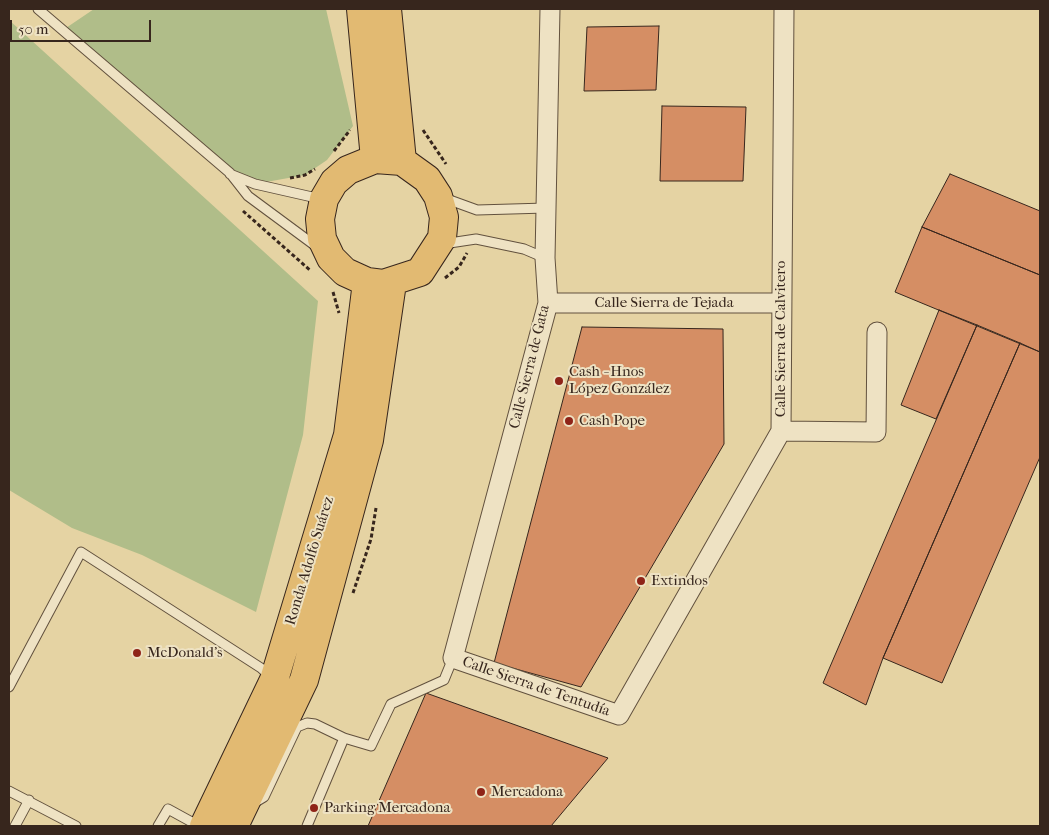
<!DOCTYPE html>
<html>
<head>
<meta charset="utf-8">
<style>
	body { margin:0 }
	#map { position:relative; width:1049px; height:835px; overflow:hidden; background:#e5d3a3; font-family:"IM FELL French Canon",serif }
	canvas { display:block }
	.frame { position:absolute; inset:0; border:10px solid #37261d; pointer-events:none }
	.scale { position:absolute; left:10px; top:20px; width:141px; height:22px; box-sizing:border-box; border:2px solid #37261d; border-top:0; padding-left:6px; font-size:15px; line-height:18px; white-space:nowrap; color:#37261d; -webkit-text-stroke:4px #eee2c3; paint-order:stroke }
</style>
</head>
<body>
<div id="map">
<canvas width="1049" height="835"></canvas>
<div class="frame"></div>
<div class="scale">50 m</div>
</div>
<script>
const g = document.querySelector('canvas').getContext('2d');
g.lineJoin = 'round';
function fillPath(path, color) {
  g.fillStyle = color;
  g.fill(path, 'evenodd');
}
function poly(rows) {
  const path = new Path2D();
  for (const r of rows) {
    path.moveTo(r[0], r[1]);
    for (let i = 2; i < r.length; i += 2) path.lineTo(r[i], r[i + 1]);
  }
  return path;
}
function stroke(path, color, width, dash) {
  g.strokeStyle = color;
  g.lineWidth = width;
  g.lineCap = dash ? 'butt' : 'round';
  g.setLineDash(dash || []);
  g.stroke(path);
}
function label(font, color, halo, rows, align = 'center') {
  g.font = font + ' "IM FELL French Canon",serif';
  g.lineWidth = 4;
  g.setLineDash([]);
  g.textBaseline = 'middle';
  g.strokeStyle = halo;
  g.fillStyle = color;
  for (const [text, x, y, turn = 0] of rows) {
    g.save();
    g.translate(x, y);
    g.rotate((+turn || 0) * Math.PI / 180);
    g.textAlign = isNaN(turn) ? turn : align;
    if (halo) g.strokeText(text, 0, 0);
    g.fillText(text, 0, 0);
    g.restore();
  }
}
fillPath(poly([
	[94,9,326,9,353,126,327,160,305,175,255,184,223,168,63,30],
	[9,20,318,301,303,435,256,612,142,555,72,528,9,490]
]), '#b0bd89');
const building = poly([
	[659,26,656,90,584,91,587,27,659,26],
	[662,106,746,107,743,181,660,181,662,106],
	[950,174,1040,211,1040,275,922,227,950,174],
	[922,227,1040,275,1040,352,895,292,922,227],
	[939,310,977,325,936,419,901,405,939,310],
	[977,325,1020,343,883,658,866,705,823,683,977,325],
	[582,327,723,329,724,444,581,687,494,663,582,327],
	[1020,343,1040,352,1040,457,942,683,883,658,1020,343],
	[426,693,608,758,551,826,368,826,426,693]
]);
fillPath(building, '#d58e64');
stroke(building, '#37261d', 1);
const lane = poly([
	[38,9,230,173,248,196,317,247],
	[230,174,255,184,321,199],
	[444,198,477,210,546,208],
	[443,244,476,239,524,249,545,258],
	[9,687,81,552,261,668,272,678],
	[9,791,76,826],
	[254,803,264,797,297,727,307,723,315,724,344,738,371,746,391,704,444,680,453,658],
	[15,826,29,800],
	[158,826,168,809,199,826],
	[307,826,344,738]
]);
const street = poly([
	[550,9,545,258,548,303,453,658,619,715,781,431,784,9],
	[548,303,781,303],
	[781,431,876,432,877,332]
]);
const primary = poly([
	[361,9,375,159],
	[387,9,402,161],
	[375,159,402,161,427,179,438,196,444,217,442,238,420,272,383,284,367,282,345,272,331,258,322,239,320,219,324,199,334,182,348,170,375,159],
	[204,826,274,680,348,435,367,282],
	[234,826,304,680,369,440,392,283]
]);
stroke(lane, '#62513e', 11);
stroke(street, '#62513e', 21);
stroke(primary, '#37261d', 30);
stroke(poly([
	[423,130,446,164],
	[334,151,350,130],
	[290,178,305,175,315,169],
	[243,211,311,271],
	[445,278,459,267,467,253],
	[333,292,339,313],
	[353,593,371,539,376,508]
]), '#37261d', 3, [4, 2.5]);
stroke(lane, '#eee2c3', 9);
stroke(street, '#eee2c3', 19);
stroke(primary, '#e2ba72', 28);
for (const [x, y, r, color] of [
	[559,381,5,"#8f2418"],
	[569,421,5,"#8f2418"],
	[641,581,5,"#8f2418"],
	[137,653,5,"#8f2418"],
	[481,792,5,"#8f2418"],
	[314,808,5,"#8f2418"]
]) {
  const dot = new Path2D();
  dot.arc(x, y, r, 0, 2 * Math.PI);
  g.fillStyle = color;
  g.fill(dot);
  stroke(dot, '#eee2c3', 2);
}
label('15px', '#37261d', '#eee2c3', [
	["Calle Sierra de Tejada",664,303],
	["Calle Sierra de Calvitero",781,339,-90],
	["Calle Sierra de Gata",530,367,-76],
	["Ronda Adolfo Suárez",310,561,-73],
	["Calle Sierra de Tentudía",536,687,19]
]);
label('15px', '#37261d', '#eee2c3', [
	["Cash - Hnos",569,372],
	["López González",569,389],
	["Cash Pope",579,421],
	["Extindos",651,581],
	["McDonald's",147,653],
	["Mercadona",491,792],
	["Parking Mercadona",324,808]
], 'left');
</script>
</body>
</html>
